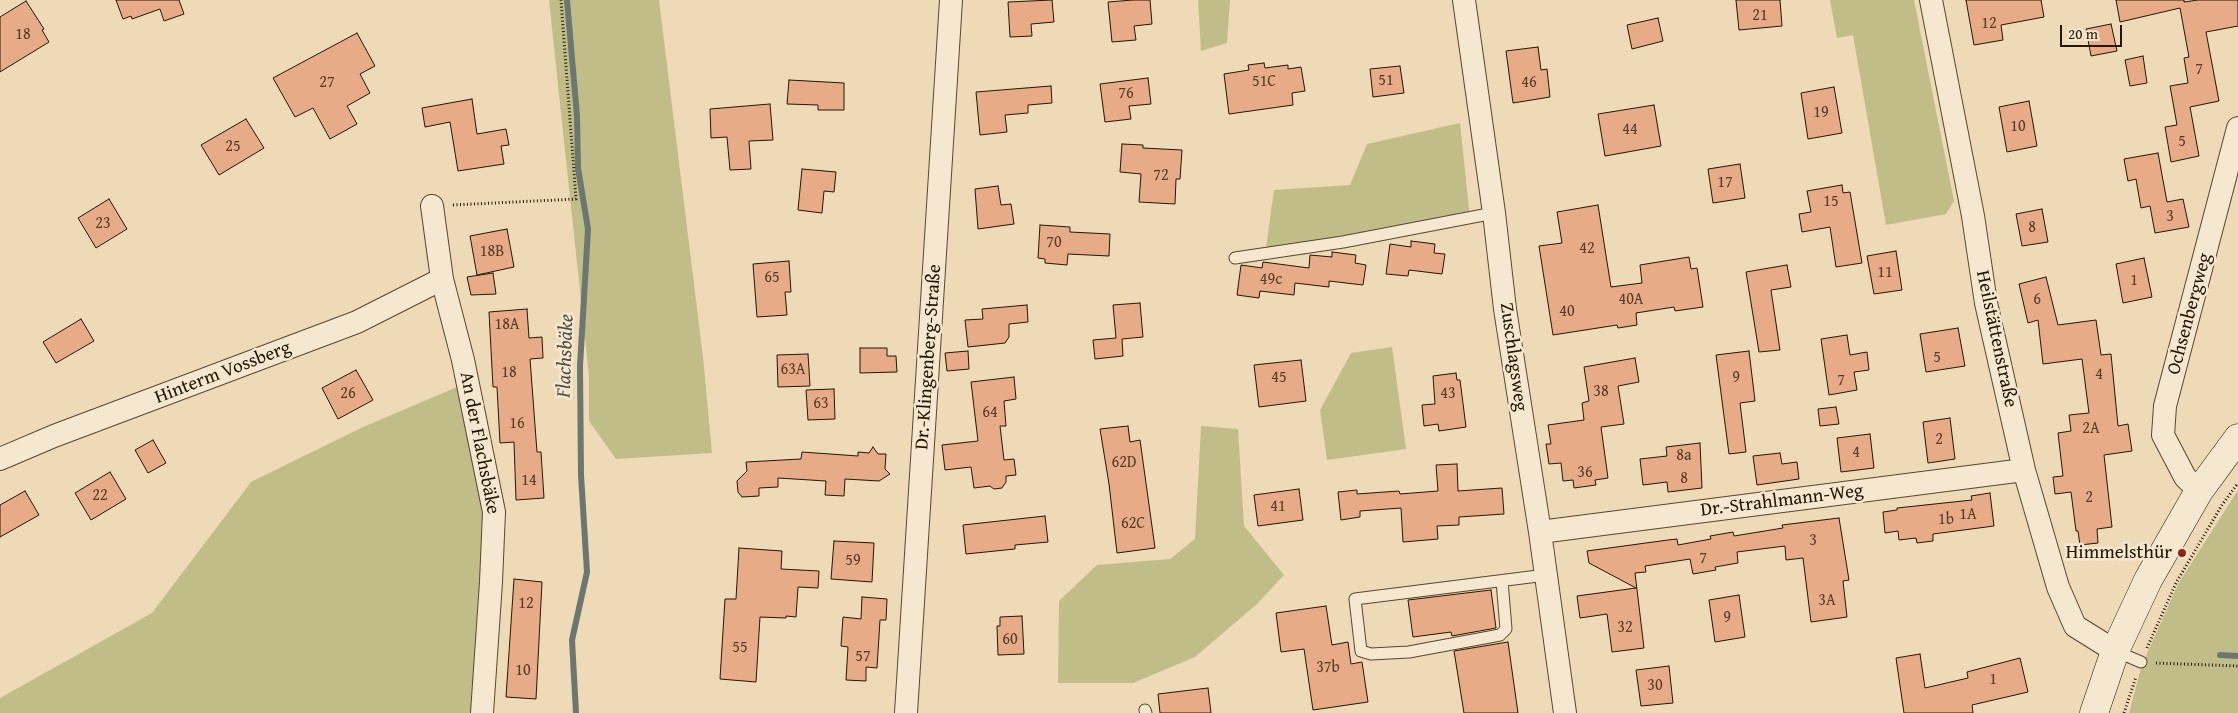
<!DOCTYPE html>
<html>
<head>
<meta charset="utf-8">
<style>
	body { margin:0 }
	#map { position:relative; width:2238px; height:713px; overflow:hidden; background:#efdab7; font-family:"Gentium Book Plus",serif }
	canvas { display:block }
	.scale { position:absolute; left:2060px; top:25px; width:62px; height:22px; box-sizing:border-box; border:2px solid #231602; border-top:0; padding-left:6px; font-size:15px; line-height:18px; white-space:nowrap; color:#231602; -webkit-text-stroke:4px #f5e7d0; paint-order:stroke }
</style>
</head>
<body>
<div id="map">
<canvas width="2238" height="713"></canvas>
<div class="scale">20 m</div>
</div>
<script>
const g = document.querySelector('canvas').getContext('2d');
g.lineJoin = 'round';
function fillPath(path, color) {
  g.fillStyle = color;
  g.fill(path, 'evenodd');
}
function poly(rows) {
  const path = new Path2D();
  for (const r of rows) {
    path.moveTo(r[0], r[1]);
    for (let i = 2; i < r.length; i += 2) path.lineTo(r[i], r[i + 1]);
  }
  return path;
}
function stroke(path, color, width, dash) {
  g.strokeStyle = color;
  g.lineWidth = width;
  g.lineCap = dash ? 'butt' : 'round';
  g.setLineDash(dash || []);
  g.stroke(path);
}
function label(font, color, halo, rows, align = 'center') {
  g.font = font + ' "Gentium Book Plus",serif';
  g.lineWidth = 5;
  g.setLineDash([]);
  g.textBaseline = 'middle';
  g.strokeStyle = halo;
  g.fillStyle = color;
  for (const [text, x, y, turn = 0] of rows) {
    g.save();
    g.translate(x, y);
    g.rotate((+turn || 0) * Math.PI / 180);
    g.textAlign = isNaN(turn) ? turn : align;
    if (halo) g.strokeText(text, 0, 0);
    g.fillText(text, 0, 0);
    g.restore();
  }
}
fillPath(poly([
	[549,0,659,0,703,357,712,453,616,459,589,421,589,376],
	[1198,0,1230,0,1227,43,1201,51],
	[1830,0,1914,0,1954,201,1946,214,1886,225,1853,35,1837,38],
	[1460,123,1470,218,1266,248,1274,190,1350,185,1367,144],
	[1392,347,1406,449,1327,460,1320,410,1351,353],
	[457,387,486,516,473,713,0,713,0,698,152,613,251,482,363,427],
	[1201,426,1238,429,1244,526,1284,575,1257,604,1195,657,1133,683,1058,683,1059,601,1097,565,1170,559,1195,539],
	[2238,490,2238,713,2129,713,2142,665,2178,584]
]), '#c1bd89');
stroke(poly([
	[567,0,577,116,578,168,588,229,580,366,581,475,587,572,572,640,576,713],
	[2220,655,2238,656]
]), '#6c776f', 6);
const building = poly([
	[116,0,179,0,184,14,164,21,160,9,132,19,131,16,123,19,116,0],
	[1052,0,1054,22,1031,24,1032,36,1010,37,1008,2,1052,0],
	[1133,0,1150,0,1152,24,1134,26,1136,40,1112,42,1108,2,1133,0],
	[1736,0,1780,0,1782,26,1739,30,1736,0],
	[1966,0,2041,0,2044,17,2001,25,2003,40,1974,45,1966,0],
	[2116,0,2184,0,2184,2,2198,0,2238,0,2238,26,2206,32,2219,101,2190,107,2199,156,2171,162,2165,127,2177,125,2170,86,2188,83,2184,58,2189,57,2180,8,2120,22,2116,0],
	[26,1,44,29,42,30,49,42,0,72,0,17,26,1],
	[1658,18,1663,41,1632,49,1627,25,1658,18],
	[2111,24,2117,51,2091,56,2086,29,2111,24],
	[357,33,375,66,360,74,370,93,347,106,357,124,330,139,313,108,295,117,273,78,357,33],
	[1538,47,1541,70,1547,69,1550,97,1513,103,1506,51,1538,47],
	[2143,56,2147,83,2130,86,2125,60,2143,56],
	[1264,63,1265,68,1288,65,1288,69,1301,67,1305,91,1292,93,1293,105,1229,114,1224,74,1249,70,1248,65,1264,63],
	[1400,66,1404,93,1373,97,1370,69,1400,66],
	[1148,78,1151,104,1129,106,1131,119,1105,122,1100,84,1148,78],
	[789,80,844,83,844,110,818,110,818,105,787,104,789,80],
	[1051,86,1052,103,1028,105,1028,113,1005,115,1007,132,980,135,976,92,1051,86],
	[1834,87,1842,133,1808,139,1801,93,1834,87],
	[472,99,477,134,506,129,509,145,501,146,504,164,458,171,450,122,425,127,422,108,472,99],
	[2029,101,2037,146,2007,152,1999,107,2029,101],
	[770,104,773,140,749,141,751,169,730,170,727,137,711,138,710,109,770,104],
	[1654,105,1661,146,1605,156,1598,114,1654,105],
	[246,119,264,148,219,175,201,145,246,119],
	[1122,144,1143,145,1143,148,1182,150,1180,179,1176,179,1175,204,1139,202,1141,174,1120,172,1122,144],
	[2158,153,2167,202,2183,199,2189,227,2155,233,2150,206,2141,208,2136,179,2128,181,2124,159,2158,153],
	[1740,164,1745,198,1713,203,1708,169,1740,164],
	[802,169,836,172,834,192,824,191,822,213,798,210,802,169],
	[1842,185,1843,193,1850,192,1862,263,1836,267,1830,227,1802,232,1799,214,1811,212,1807,191,1842,185],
	[998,186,1001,205,1011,204,1014,224,978,229,975,189,998,186],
	[109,199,127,229,96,248,78,218,109,199],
	[1598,205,1611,287,1642,283,1640,265,1689,257,1691,269,1697,268,1703,307,1675,311,1674,307,1636,313,1637,325,1618,328,1617,325,1553,335,1539,246,1562,243,1557,212,1598,205],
	[2042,209,2048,242,2022,246,2016,214,2042,209],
	[1040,225,1070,227,1070,232,1110,234,1109,256,1068,254,1067,265,1045,263,1045,259,1038,258,1040,225],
	[507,229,514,267,477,275,470,236,507,229],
	[1411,241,1435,244,1434,253,1445,254,1442,274,1409,270,1408,276,1386,274,1390,244,1411,247,1411,241],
	[1896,251,1902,290,1874,294,1867,256,1896,251],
	[1332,252,1356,255,1355,263,1366,265,1363,285,1329,281,1329,287,1295,283,1294,295,1260,291,1259,298,1237,295,1241,265,1262,268,1263,262,1309,268,1310,255,1332,257,1332,252],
	[2144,258,2152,297,2123,303,2116,264,2144,258],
	[789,261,791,292,785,292,787,315,757,317,753,264,789,261],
	[1787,265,1791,287,1771,290,1780,350,1759,352,1746,272,1787,265],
	[493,273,496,294,471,295,467,277,493,273],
	[2046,277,2058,325,2096,320,2101,355,2111,354,2118,426,2128,424,2132,451,2104,455,2112,527,2097,529,2098,543,2080,545,2078,531,2076,531,2071,492,2055,494,2053,477,2063,476,2058,433,2071,431,2069,415,2089,413,2082,359,2043,364,2038,320,2028,323,2019,284,2046,277],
	[1140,303,1143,337,1122,339,1123,356,1095,359,1093,340,1116,338,1113,305,1140,303],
	[1027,305,1028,322,1009,324,1009,337,1005,343,968,347,965,320,983,319,982,309,1027,305],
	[527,309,529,338,542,337,543,358,530,359,537,452,541,452,544,498,516,500,514,442,500,443,497,387,493,387,489,312,527,309],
	[81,319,94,341,56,363,43,342,81,319],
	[1958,328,1965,366,1926,372,1920,334,1958,328],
	[1847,335,1850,355,1867,352,1869,370,1854,372,1857,390,1829,395,1821,339,1847,335],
	[860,348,887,348,887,356,896,356,897,372,860,373,860,348],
	[968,351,969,369,947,371,945,353,968,351],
	[1749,351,1755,401,1740,403,1746,452,1729,454,1716,355,1749,351],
	[808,354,810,386,778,387,777,355,808,354],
	[1635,358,1639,382,1618,386,1624,424,1601,427,1608,478,1595,480,1596,485,1574,488,1573,480,1563,481,1561,463,1549,464,1546,444,1551,444,1548,425,1584,420,1582,403,1589,401,1584,367,1635,358],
	[1301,360,1306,401,1259,407,1254,365,1301,360],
	[356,370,373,400,338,419,322,388,356,370],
	[1456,373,1457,380,1460,380,1466,427,1439,431,1438,424,1424,426,1422,405,1435,404,1433,376,1456,373],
	[1014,377,1016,399,1004,401,1006,426,1000,426,1004,460,1014,459,1016,475,1006,476,1006,482,1002,488,994,489,990,486,974,488,971,467,945,470,942,445,978,441,971,382,1014,377],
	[834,389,835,419,808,420,806,390,834,389],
	[1836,407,1839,424,1820,426,1818,409,1836,407],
	[1950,418,1955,459,1928,463,1923,422,1950,418],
	[1128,426,1130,442,1140,440,1155,548,1117,553,1109,484,1100,429,1128,426],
	[1870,434,1874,468,1841,472,1837,438,1870,434],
	[153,440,166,463,148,473,135,450,153,440],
	[1700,443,1702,488,1668,492,1667,482,1643,485,1640,459,1667,456,1666,447,1700,443],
	[873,447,878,454,886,454,885,469,890,474,879,481,845,479,844,496,825,495,826,481,778,478,778,487,759,488,759,496,742,497,738,492,737,481,747,471,746,462,801,459,802,452,858,456,858,452,869,453,873,447],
	[1780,453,1782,464,1797,462,1799,479,1757,485,1753,456,1780,453],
	[1457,464,1458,491,1502,488,1504,514,1459,517,1459,525,1437,526,1438,539,1403,542,1401,508,1360,511,1360,517,1341,520,1338,492,1357,490,1357,494,1399,491,1400,494,1438,491,1436,465,1457,464],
	[110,472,126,499,91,520,75,493,110,472],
	[1299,489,1303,520,1258,526,1254,495,1299,489],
	[25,491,39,515,0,537,0,505,25,491],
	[1990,493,1994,526,1933,534,1933,541,1917,543,1916,538,1899,540,1898,531,1885,533,1883,512,1897,510,1897,508,1972,500,1971,496,1990,493],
	[1045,516,1048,542,1015,545,1015,549,966,554,963,525,1045,516],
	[1839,518,1849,580,1843,581,1847,617,1811,622,1803,558,1786,560,1785,546,1737,552,1738,563,1715,567,1716,570,1693,574,1690,559,1645,566,1646,572,1635,573,1644,648,1612,652,1607,614,1580,618,1577,596,1636,588,1589,563,1587,551,1668,540,1677,539,1678,545,1711,539,1710,536,1733,532,1734,536,1783,528,1782,525,1839,518],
	[834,541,874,543,872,582,831,579,834,541],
	[739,548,782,551,781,569,819,571,818,588,798,587,796,617,786,616,786,618,760,617,756,682,720,679,725,599,736,599,739,548],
	[514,579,542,582,536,699,506,697,514,579],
	[1491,590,1496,628,1452,636,1451,632,1413,637,1408,600,1491,590],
	[1739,595,1745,637,1715,642,1709,600,1739,595],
	[862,597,887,599,886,620,880,620,877,668,866,667,866,681,846,680,848,647,841,646,843,617,861,619,862,597],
	[1326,606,1332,645,1348,642,1351,664,1362,662,1368,702,1313,710,1304,649,1281,652,1276,613,1326,606],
	[1022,616,1024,654,998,655,997,626,1000,626,1000,617,1022,616],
	[1508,642,1518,713,1464,713,1454,651,1508,642],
	[1920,654,1925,688,1968,678,1967,672,2020,658,2028,692,1972,705,1973,713,1904,713,1896,658,1920,654],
	[1669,666,1673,703,1641,706,1636,670,1669,666],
	[1208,688,1211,713,1160,713,1158,694,1208,688]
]);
fillPath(building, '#e7ab88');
stroke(building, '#231602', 1);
const service = poly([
	[1235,258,1343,242,1494,213],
	[1502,581,1506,629,1500,635,1409,652,1371,654,1361,651,1355,599,1546,575],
	[2115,651,2141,662],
	[1145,710,1146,713]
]);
const minor = poly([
	[1464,0,1494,213,1505,309,1540,532,1565,713],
	[1931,0,1973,216,1986,303,2024,470,2058,587,2075,626,2115,651],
	[432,206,442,279,463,360,494,512,491,582,482,713],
	[0,459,54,436,357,322,442,279],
	[2199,491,2185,477,2163,435,2165,406,2238,128],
	[1540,532,2024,470],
	[906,713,951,0]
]);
const secondary = poly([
	[2094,713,2115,651,2148,580,2199,491,2238,438]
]);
stroke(service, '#56472f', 13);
stroke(minor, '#56472f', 24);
stroke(secondary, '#231602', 29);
stroke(poly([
	[453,205,576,199,561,0],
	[2147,648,2176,583,2222,505,2238,483],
	[2156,663,2238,666],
	[2124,713,2136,677]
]), '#231602', 3, [1, 2.5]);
stroke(service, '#f5e7d0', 11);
stroke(minor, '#f5e7d0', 22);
stroke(secondary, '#f5e7d0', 28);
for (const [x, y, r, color] of [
	[2182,553,5,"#8f2418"]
]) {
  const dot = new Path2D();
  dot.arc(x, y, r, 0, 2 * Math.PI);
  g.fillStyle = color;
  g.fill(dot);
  stroke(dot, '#f5e7d0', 2);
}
label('16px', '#543b24', null, [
	["21",1760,16],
	["12",1989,24],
	["18",23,35],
	["7",2199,70],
	["51",1386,81],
	["51C",1264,82],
	["27",327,83],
	["46",1529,83],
	["76",1126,94],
	["19",1821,113],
	["10",2018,127],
	["44",1630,130],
	["5",2182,142],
	["25",233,147],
	["72",1161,176],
	["17",1725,183],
	["15",1831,202],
	["3",2170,217],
	["23",103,224],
	["8",2032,228],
	["70",1054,243],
	["42",1587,249],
	["18B",492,252],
	["11",1885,273],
	["65",772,278],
	["49c",1271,280],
	["1",2134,281],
	["40A",1631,300],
	["6",2037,300],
	["40",1567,312],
	["18A",507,325],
	["5",1937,358],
	["63A",793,370],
	["18",509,373],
	["4",2099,375],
	["45",1279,378],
	["9",1736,378],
	["7",1841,381],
	["38",1601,392],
	["26",348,394],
	["43",1448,394],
	["63",821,404],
	["64",990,413],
	["16",517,424],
	["2A",2091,429],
	["2",1939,440],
	["4",1856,453],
	["8a",1684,456],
	["62D",1124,463],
	["36",1585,473],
	["8",1684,479],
	["14",529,481],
	["22",100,496],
	["2",2089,498],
	["41",1278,507],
	["1A",1968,515],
	["1b",1946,520],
	["62C",1133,524],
	["3",1813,541],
	["7",1703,559],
	["59",853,561],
	["3A",1827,601],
	["12",526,604],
	["9",1727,618],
	["32",1625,628],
	["60",1010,640],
	["55",740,648],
	["57",863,657],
	["37b",1328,668],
	["10",523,671],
	["1",1993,680],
	["30",1655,686]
]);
label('19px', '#231602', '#f5e7d0', [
	["Ochsenbergweg",2190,314,-75],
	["Heilstättenstraße",1996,339,78],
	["Dr.-Klingenberg-Straße",929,357,-86],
	["Zuschlagsweg",1513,357,82],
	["Hinterm Vossberg",223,373,-21],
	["An der Flachsbäke",479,443,79],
	["Dr.-Strahlmann-Weg",1782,501,-7]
]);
label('19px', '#231602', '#f5e7d0', [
	["Himmelsthür",2172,553]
], 'right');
label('italic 20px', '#4e4f42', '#f5e7d0', [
	["Flachsbäke",566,356,-88]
]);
</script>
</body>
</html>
